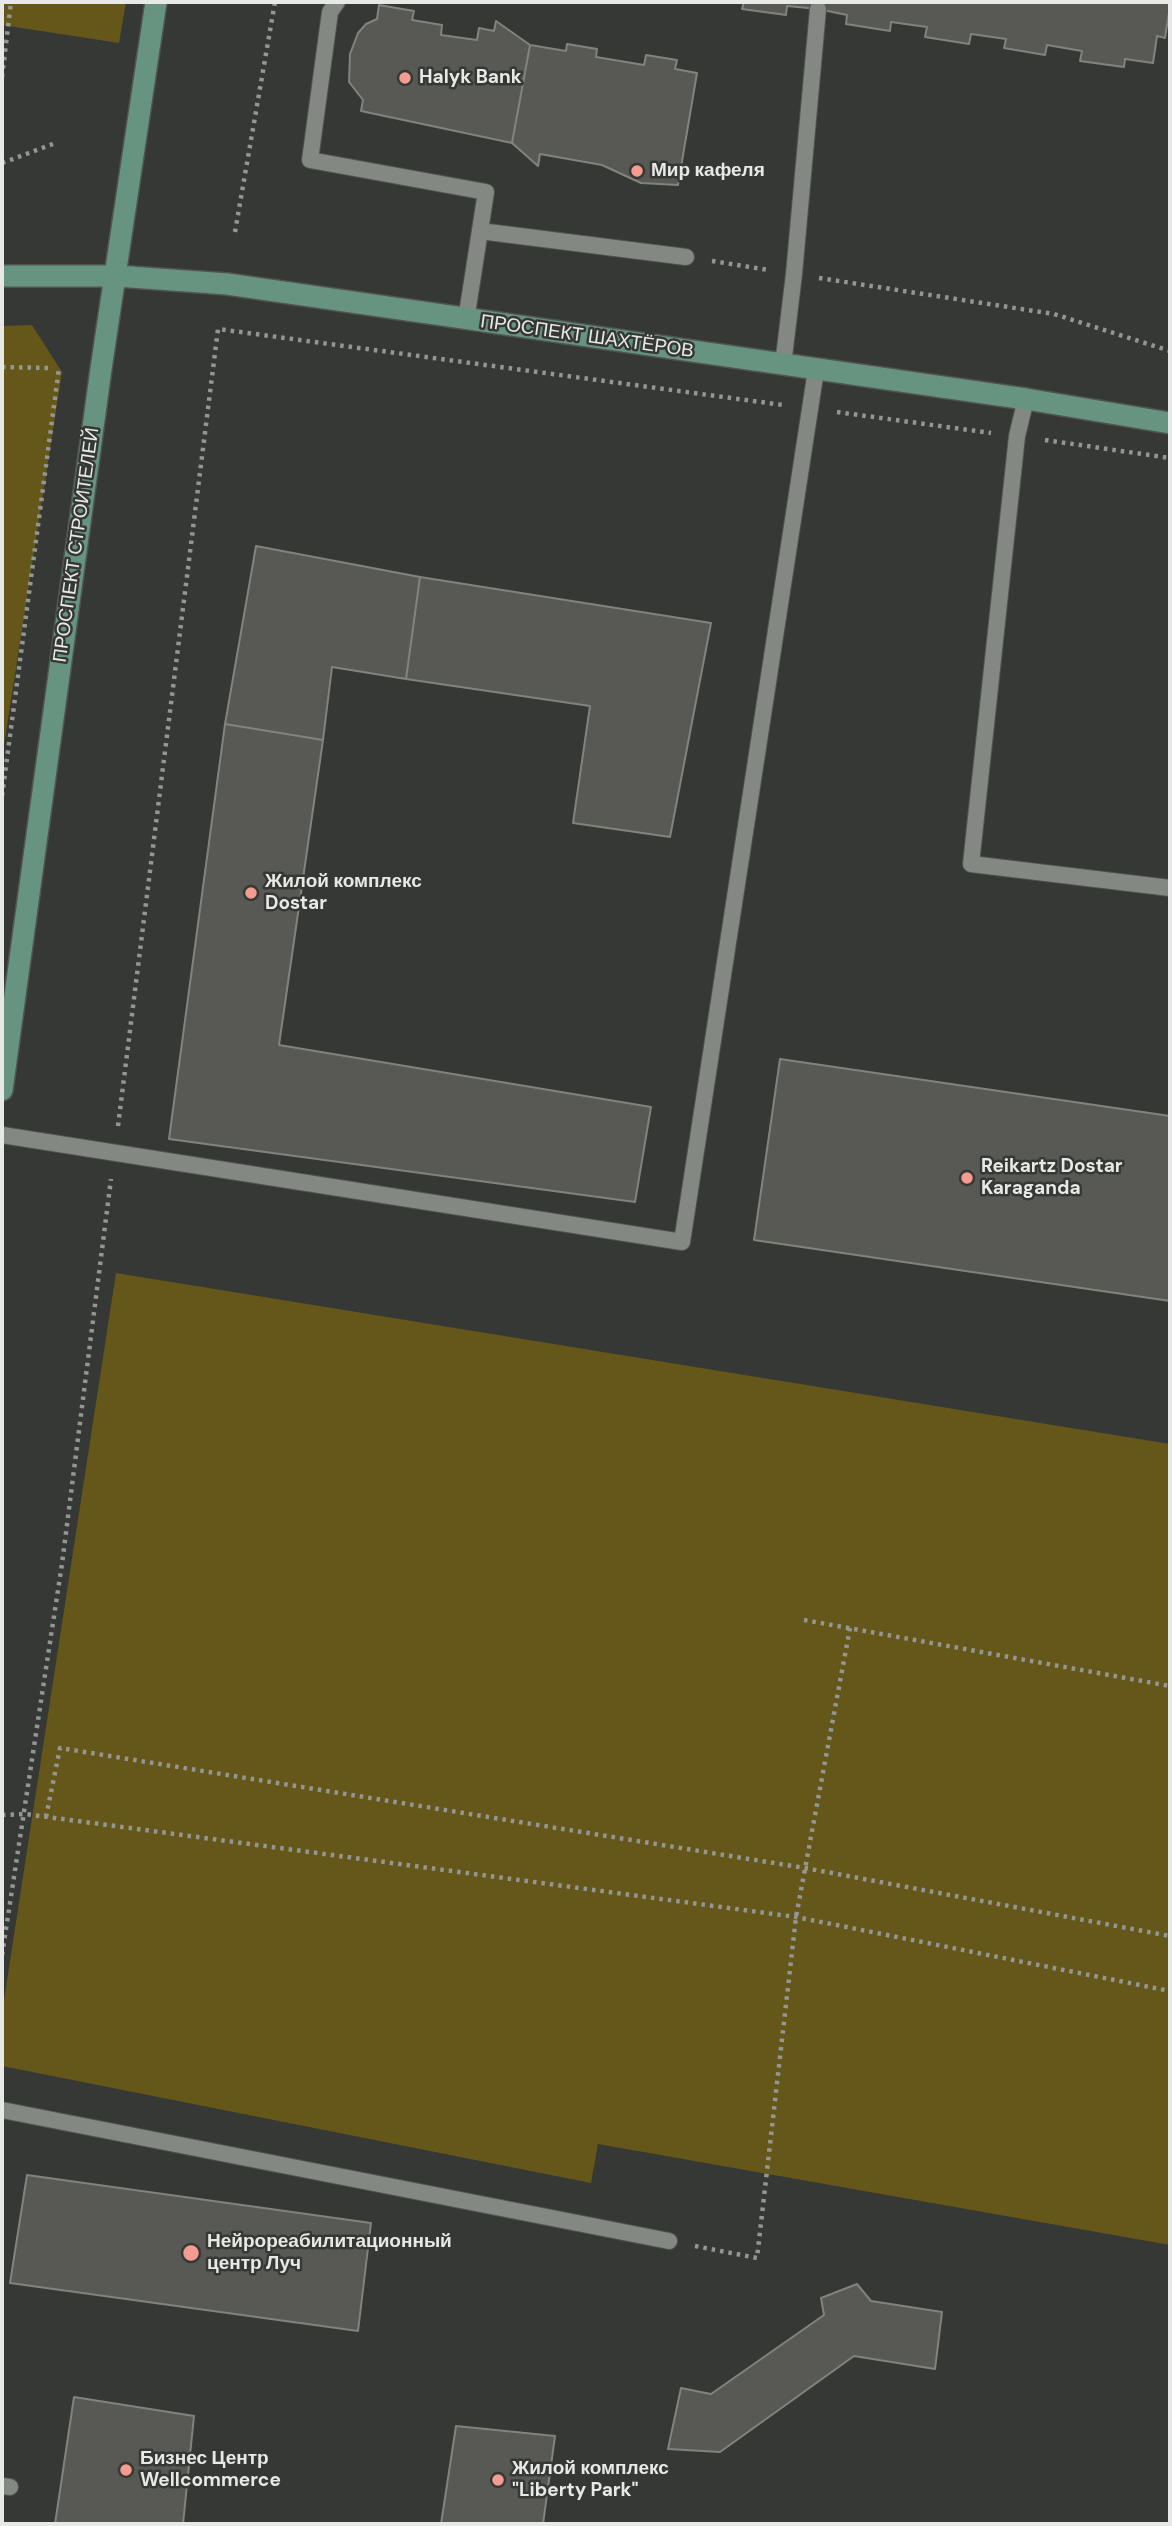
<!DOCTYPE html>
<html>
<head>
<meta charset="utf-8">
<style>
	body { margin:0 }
	#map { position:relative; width:1172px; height:2526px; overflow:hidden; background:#353834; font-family:"DM Sans",sans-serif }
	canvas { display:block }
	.frame { position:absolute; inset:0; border:4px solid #e7e9e7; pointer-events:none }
</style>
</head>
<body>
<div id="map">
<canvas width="1172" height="2526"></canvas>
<div class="frame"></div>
</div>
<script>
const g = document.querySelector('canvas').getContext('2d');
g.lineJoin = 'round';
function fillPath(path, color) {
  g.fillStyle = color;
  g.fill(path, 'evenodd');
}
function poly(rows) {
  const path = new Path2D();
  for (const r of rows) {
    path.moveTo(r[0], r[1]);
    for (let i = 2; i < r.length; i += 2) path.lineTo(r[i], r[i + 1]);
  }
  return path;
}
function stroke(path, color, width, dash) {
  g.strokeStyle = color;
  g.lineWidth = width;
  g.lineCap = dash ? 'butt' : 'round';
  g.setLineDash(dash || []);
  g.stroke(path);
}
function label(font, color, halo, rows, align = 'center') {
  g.font = font + ' "DM Sans",sans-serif';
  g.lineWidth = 5;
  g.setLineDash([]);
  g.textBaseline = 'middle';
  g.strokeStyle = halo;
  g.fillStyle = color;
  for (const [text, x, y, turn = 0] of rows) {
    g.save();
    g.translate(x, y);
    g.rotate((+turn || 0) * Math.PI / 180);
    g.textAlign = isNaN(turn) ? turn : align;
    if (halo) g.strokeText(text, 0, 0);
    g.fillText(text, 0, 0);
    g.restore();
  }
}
fillPath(poly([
	[2,2,126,2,119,43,2,25],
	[32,325,62,372,2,758,2,326],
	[116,1273,1170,1444,1170,2245,598,2144,591,2183,2,2066,2,2013]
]), '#655619');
const building = poly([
	[744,2,1170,2,1170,6,1165,38,1157,36,1153,63,1125,59,1124,67,1080,61,1082,51,1047,45,1045,55,1004,48,1006,39,971,34,969,44,925,37,927,27,891,22,890,31,846,24,847,15,818,9,787,6,786,15,742,9,744,2],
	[379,5,414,11,412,20,442,25,441,35,477,40,479,28,494,31,496,21,530,45,512,143,361,111,363,100,349,82,350,54,358,33,366,24,377,19,379,5],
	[567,44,597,49,596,57,644,65,646,55,677,60,675,69,697,73,678,185,641,183,602,165,540,154,538,166,512,143,530,45,566,51,567,44],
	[256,546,420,577,406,679,332,667,323,740,225,724,256,546],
	[420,577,711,623,670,837,573,823,590,706,406,679,420,577],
	[225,724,323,740,279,1045,651,1107,635,1202,169,1139,225,724],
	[780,1059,1170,1116,1170,1301,754,1240,780,1059],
	[27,2175,371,2223,358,2331,10,2283,27,2175],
	[857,2284,871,2301,942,2312,935,2369,854,2356,720,2452,668,2449,681,2388,711,2394,824,2315,821,2298,857,2284],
	[74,2397,194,2416,183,2524,55,2524,74,2397],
	[456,2426,555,2436,543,2524,441,2524,456,2426]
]);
fillPath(building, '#585954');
stroke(building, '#81837d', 2);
const lane = poly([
	[337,2,330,12,310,160,486,192,466,320],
	[480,231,686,257],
	[783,365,794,274,818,9],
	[1026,399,1017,436,971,864,1170,888],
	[2,1135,682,1242,816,370],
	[2,2110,669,2241],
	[2,2486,10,2487]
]);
const secondary = poly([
	[2,276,117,276,227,284,1026,399,1170,423],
	[2,1090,101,369,156,2]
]);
stroke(lane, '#515451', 18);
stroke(secondary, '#515451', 24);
stroke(poly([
	[2,77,11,2],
	[2,163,53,144],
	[235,232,275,2],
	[712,261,769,270],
	[819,278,1054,314,1170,351],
	[2,367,49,368],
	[837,412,991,433],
	[1045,440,1170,458],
	[2,796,59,368],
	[118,1126,218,329,783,405],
	[804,1620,1170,1686],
	[2,1815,25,1814,796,1917,1170,1991],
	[46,1817,60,1748,805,1868,1170,1936],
	[2,1955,62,1564,111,1179],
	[695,2246,757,2258,796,1917,850,1628]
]), '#949694', 4.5, [3.5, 5]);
stroke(lane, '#848883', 16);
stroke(secondary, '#669481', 21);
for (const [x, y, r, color] of [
	[405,78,7,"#f59c92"],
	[637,171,7,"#f59c92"],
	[251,893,7,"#f59c92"],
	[967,1178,7,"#f59c92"],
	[191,2253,9,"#f59c92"],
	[126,2470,7,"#f59c92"],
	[498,2480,7,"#f59c92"]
]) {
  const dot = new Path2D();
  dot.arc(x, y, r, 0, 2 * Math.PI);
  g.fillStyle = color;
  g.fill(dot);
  stroke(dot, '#353834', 2.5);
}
label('bold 19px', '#e7e9e7', '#353834', [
	["Halyk Bank",419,78],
	["Мир кафеля",651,171],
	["Жилой комплекс",265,882],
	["Dostar",265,904],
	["Reikartz Dostar",981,1167],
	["Karaganda",981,1189],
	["Нейрореабилитационный",207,2242],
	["центр Луч",207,2264],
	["Бизнес Центр",140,2459],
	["Wellcommerce",140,2481],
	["Жилой комплекс",512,2469],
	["\"Liberty Park\"",512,2491]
], 'left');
label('19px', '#e7e9e7', '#353834', [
	["ПРОСПЕКТ ШАХТЁРОВ",587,337,8],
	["ПРОСПЕКТ СТРОИТЕЛЕЙ",77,545,-82]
]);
</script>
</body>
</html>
